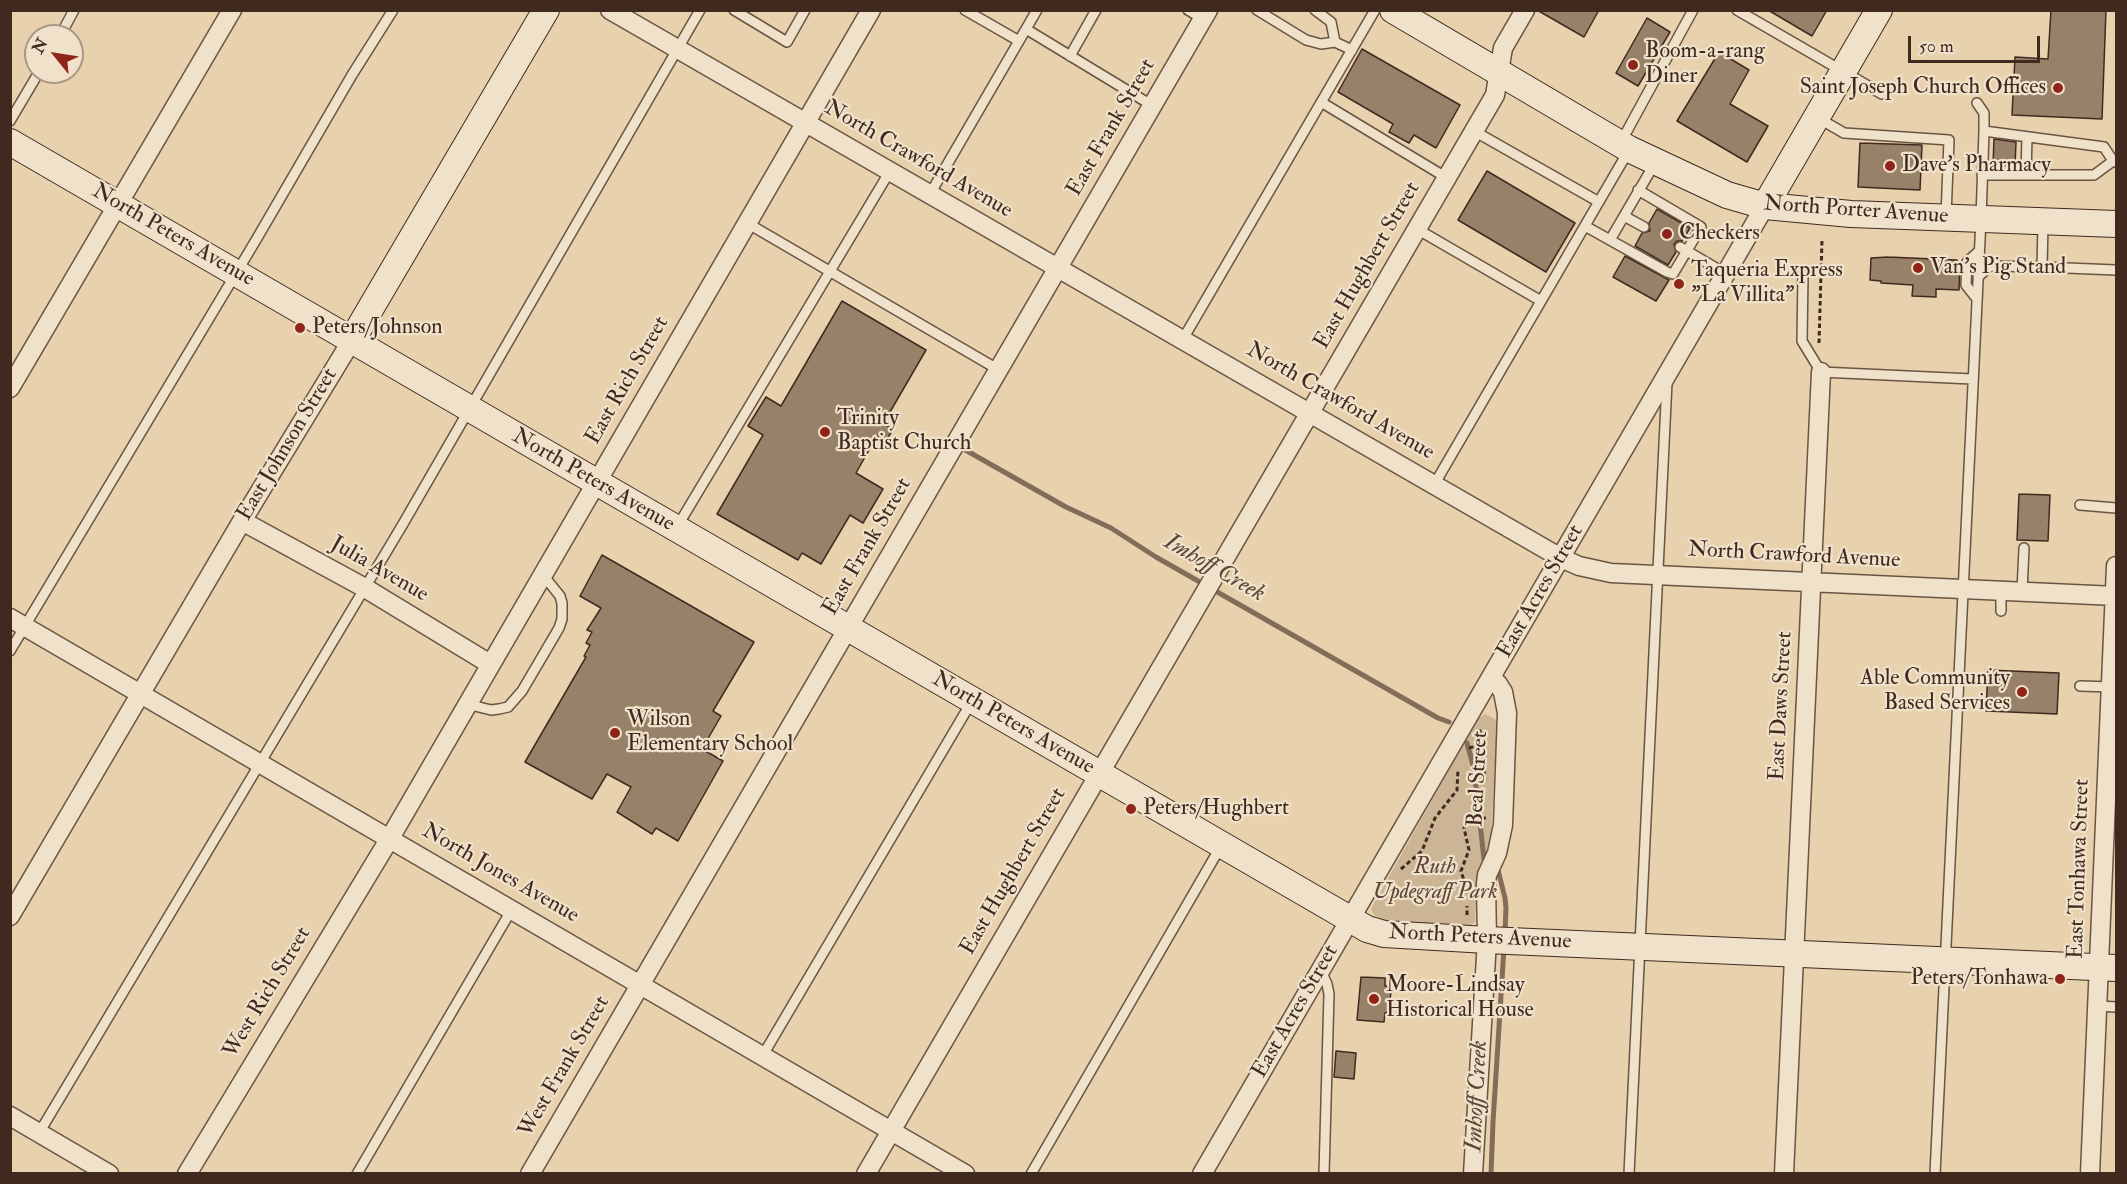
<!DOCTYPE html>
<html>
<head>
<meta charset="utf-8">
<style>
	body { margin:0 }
	#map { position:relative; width:2127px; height:1184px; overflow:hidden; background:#e8d1ad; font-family:"IM FELL Double Pica",serif }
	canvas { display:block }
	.frame { position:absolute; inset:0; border:12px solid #402a20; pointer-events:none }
	.north { position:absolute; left:24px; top:24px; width:60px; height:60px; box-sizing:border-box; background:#f0e1ca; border:2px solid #aa9886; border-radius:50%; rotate:300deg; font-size:16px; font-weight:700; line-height:24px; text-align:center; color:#402a20 }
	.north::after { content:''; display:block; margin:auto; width:21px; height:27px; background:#8f2418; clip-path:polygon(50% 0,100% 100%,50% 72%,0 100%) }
	.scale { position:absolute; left:1908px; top:36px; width:132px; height:27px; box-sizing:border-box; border:3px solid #402a20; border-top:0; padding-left:8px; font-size:18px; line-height:21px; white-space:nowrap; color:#402a20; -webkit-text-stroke:4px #f0e1ca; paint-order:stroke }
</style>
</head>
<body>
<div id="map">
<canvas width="2127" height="1184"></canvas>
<div class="frame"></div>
<div class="north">N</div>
<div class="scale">50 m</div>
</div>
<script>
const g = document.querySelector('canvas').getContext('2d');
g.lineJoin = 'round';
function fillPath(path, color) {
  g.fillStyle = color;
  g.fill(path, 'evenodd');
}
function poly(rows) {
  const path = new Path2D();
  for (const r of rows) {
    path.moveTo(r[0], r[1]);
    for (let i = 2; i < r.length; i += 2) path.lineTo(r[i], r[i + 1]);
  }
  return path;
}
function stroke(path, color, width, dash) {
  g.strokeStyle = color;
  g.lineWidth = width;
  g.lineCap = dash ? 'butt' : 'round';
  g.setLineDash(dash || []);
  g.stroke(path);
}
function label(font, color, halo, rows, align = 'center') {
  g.font = font + ' "IM FELL Double Pica",serif';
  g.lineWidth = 4.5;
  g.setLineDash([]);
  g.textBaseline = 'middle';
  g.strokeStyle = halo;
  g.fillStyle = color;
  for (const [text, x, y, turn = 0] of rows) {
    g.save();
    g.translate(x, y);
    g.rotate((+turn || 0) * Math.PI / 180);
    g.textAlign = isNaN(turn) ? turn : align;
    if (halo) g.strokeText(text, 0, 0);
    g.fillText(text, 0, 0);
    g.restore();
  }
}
fillPath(poly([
	[1485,714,1495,719,1497,726,1490,850,1477,873,1475,922,1469,927,1404,923,1389,922,1374,915,1371,909,1471,730,1478,719]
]), '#cbb595');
stroke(poly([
	[960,447,1066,507,1111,528,1156,557,1438,718,1449,722],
	[1467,743,1474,769,1484,859,1498,870,1505,898,1506,908,1505,933],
	[1491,1174,1493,1122,1504,948]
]), '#836c58', 5);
const building = poly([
	[1537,10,1599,10,1584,37,1537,10],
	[1768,10,1827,10,1812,36,1768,10],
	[2051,10,2106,10,2102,119,2012,115,2015,57,2048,59,2051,10],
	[1647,18,1670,32,1638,86,1616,73,1647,18],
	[1362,49,1460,105,1436,148,1414,135,1409,143,1389,132,1393,124,1338,92,1362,49],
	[1719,52,1749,70,1730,104,1768,126,1747,162,1677,121,1719,52],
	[1994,139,2016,142,2015,166,1993,165,1994,139],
	[1860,143,1922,145,1920,190,1858,187,1860,143],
	[1487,171,1575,223,1546,272,1458,220,1487,171],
	[1657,209,1690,228,1682,241,1677,241,1674,244,1676,252,1668,265,1635,246,1642,233,1650,231,1649,223,1657,209],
	[1625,256,1669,280,1656,301,1613,277,1625,256],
	[1888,257,1957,260,1957,263,1960,263,1959,290,1936,289,1936,297,1912,296,1913,285,1881,283,1881,281,1870,280,1871,258,1888,257],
	[842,301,926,350,883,424,893,429,886,441,877,436,856,473,883,489,863,523,850,515,821,564,802,553,798,560,717,514,763,435,748,426,766,397,781,406,842,301],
	[2019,494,2050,495,2048,541,2017,540,2019,494],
	[602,555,754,642,713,711,721,716,702,749,723,761,678,841,656,828,652,834,617,812,631,787,607,774,592,799,525,762,586,657,584,656,590,645,586,643,592,632,587,630,601,608,580,596,602,555],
	[1988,670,2059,673,2057,714,1986,711,1988,670],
	[1361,977,1385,978,1385,986,1392,986,1388,1012,1385,1013,1384,1022,1357,1020,1361,977],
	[1336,1051,1356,1053,1354,1079,1334,1077,1336,1051]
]);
fillPath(building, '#978169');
stroke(building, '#402a20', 1.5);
const lane = poly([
	[734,10,787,42,805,10],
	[965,10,1019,41],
	[1188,10,1203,19],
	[1257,10,1306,40,1321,44,1335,42,1352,50],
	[1315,10,1331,22,1335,42],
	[1737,10,1882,94],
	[1026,29,1153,106],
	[60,36,74,10],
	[1070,56,1096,10],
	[1321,102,1447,178],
	[1818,118,1844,133,1949,140,1946,216],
	[10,121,39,72],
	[1474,131,1599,202],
	[1984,131,2104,147,2113,161],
	[1621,142,1693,10],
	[1982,175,2094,175,2113,161,2116,162],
	[2026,175,2027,137],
	[930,194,1037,10],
	[1624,216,1644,227],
	[747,223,999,370],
	[2043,224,2042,267,2116,270],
	[1585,226,1667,272,1673,274,1701,227,1638,190],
	[1417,229,1541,301],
	[1610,240,1655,163],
	[1680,247,1726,274],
	[1803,275,1802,341,1821,372,1972,379],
	[1978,277,1990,266,2042,267],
	[1977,299,1966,285,1967,262,1979,251],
	[1183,339,1375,10],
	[1434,485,1629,150],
	[2080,505,2116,508],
	[677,527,890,171],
	[2022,591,2024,548],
	[2001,611,2001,590],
	[10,651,256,240,352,75,393,10],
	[2080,686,2111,687],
	[467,704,491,710,499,709,508,707,522,691,559,628,562,619,562,603,560,596,543,575],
	[1321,971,1327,984,1329,994,1324,1174],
	[2098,1006,2116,1007],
	[763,1055,972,701],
	[39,1133,403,524,700,10],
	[357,1174,512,909],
	[1031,1174,1221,846],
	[1629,1174,1667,382],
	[1935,1174,1981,219,1984,131,1984,113,1977,103]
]);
const street = poly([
	[610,10,1561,558,1579,566,1611,573,2116,596],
	[10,388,232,10],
	[242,521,365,588,490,664],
	[10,618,965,1174],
	[10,916,242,521,352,340],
	[10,1116,109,1174],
	[187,1174,390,838,871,10],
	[530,1174,1208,10],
	[866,1174,1495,95,1503,48,1525,10],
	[1202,1174,1765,206],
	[1473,1174,1487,940,1486,884,1487,875,1497,853,1503,825,1507,713,1503,692,1498,684,1491,677],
	[1784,1174,1821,372],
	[2090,1174,2116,566]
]);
const secondary = poly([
	[1393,10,1629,149,1727,195,1765,206,1851,214,2116,224],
	[10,142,1367,929,1384,934,1487,940,2116,968],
	[1765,206,1879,10],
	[352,340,546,10]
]);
stroke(lane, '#6a5443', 12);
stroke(street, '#6a5443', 21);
stroke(secondary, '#402a20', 28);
stroke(poly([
	[1819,343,1822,240],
	[1479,730,1482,734,1481,745],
	[1469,748,1481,745,1485,780],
	[1401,869,1422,851,1435,818,1457,790,1458,769],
	[1468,893,1461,871,1469,850,1464,828,1467,822,1472,819,1486,818],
	[1467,915,1467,906]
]), '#402a20', 3, [4.5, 3]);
stroke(lane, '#f0e1ca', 9);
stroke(street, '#f0e1ca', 18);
stroke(secondary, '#f0e1ca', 26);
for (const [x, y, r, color] of [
	[1633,65,6,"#8f2418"],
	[2058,88,6,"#8f2418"],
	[1890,166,6,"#8f2418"],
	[1667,234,6,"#8f2418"],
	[1918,268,6,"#8f2418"],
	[1679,284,6,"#8f2418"],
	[300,328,6,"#8f2418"],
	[825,432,6,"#8f2418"],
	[2022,692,6,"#8f2418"],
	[615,733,6,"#8f2418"],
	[1131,809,6,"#8f2418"],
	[2060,979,6,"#8f2418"],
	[1374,999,6,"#8f2418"]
]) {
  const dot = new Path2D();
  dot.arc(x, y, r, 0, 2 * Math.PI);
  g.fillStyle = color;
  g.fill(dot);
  stroke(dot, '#f0e1ca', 2);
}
label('22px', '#402a20', '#f0e1ca', [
	["Boom-a-rang",1645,52],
	["Diner",1645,77],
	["Saint Joseph Church Offices",2046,88,"right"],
	["Dave's Pharmacy",1902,166],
	["Checkers",1679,234],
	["Van's Pig Stand",1930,268],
	["Taqueria Express",1691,271],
	["\"La Villita\"",1691,296],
	["Peters/Johnson",312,328],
	["Trinity",837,419],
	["Baptist Church",837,444],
	["Able Community",2010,679,"right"],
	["Based Services",2010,704,"right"],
	["Wilson",627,720],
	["Elementary School",627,745],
	["Peters/Hughbert",1143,809],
	["Peters/Tonhawa",2048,979,"right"],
	["Moore-Lindsay",1386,986],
	["Historical House",1386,1011]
], 'left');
label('22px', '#402a20', '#f0e1ca', [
	["East Frank Street",1112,128,-60],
	["North Crawford Avenue",918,160,30],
	["North Porter Avenue",1856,211,4],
	["North Peters Avenue",173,236,30],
	["East Hughbert Street",1368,266,-60],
	["East Rich Street",628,381,-60],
	["North Crawford Avenue",1340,402,30],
	["East Johnson Street",288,445,-59],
	["North Peters Avenue",593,481,30],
	["East Frank Street",868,547,-60],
	["North Crawford Avenue",1794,556,3],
	["Julia Avenue",379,570,30],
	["East Acres Street",1541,592,-60],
	["East Daws Street",1782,706,-87],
	["North Peters Avenue",1013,724,30],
	["Beal Street",1479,779,-87],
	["East Tonhawa Street",2080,869,-88],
	["East Hughbert Street",1014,872,-60],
	["North Jones Avenue",500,874,30],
	["North Peters Avenue",1480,938,3],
	["West Rich Street",268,993,-59],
	["East Acres Street",1296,1012,-60],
	["West Frank Street",565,1067,-60]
]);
label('italic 22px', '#5c4637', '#f0e1ca', [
	["Ruth",1435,868],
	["Updegraff Park",1435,893]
]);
label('italic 24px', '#5c4637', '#f0e1ca', [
	["Imhoff Creek",1214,569,30],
	["Imhoff Creek",1478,1096,-87]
]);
</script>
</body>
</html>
